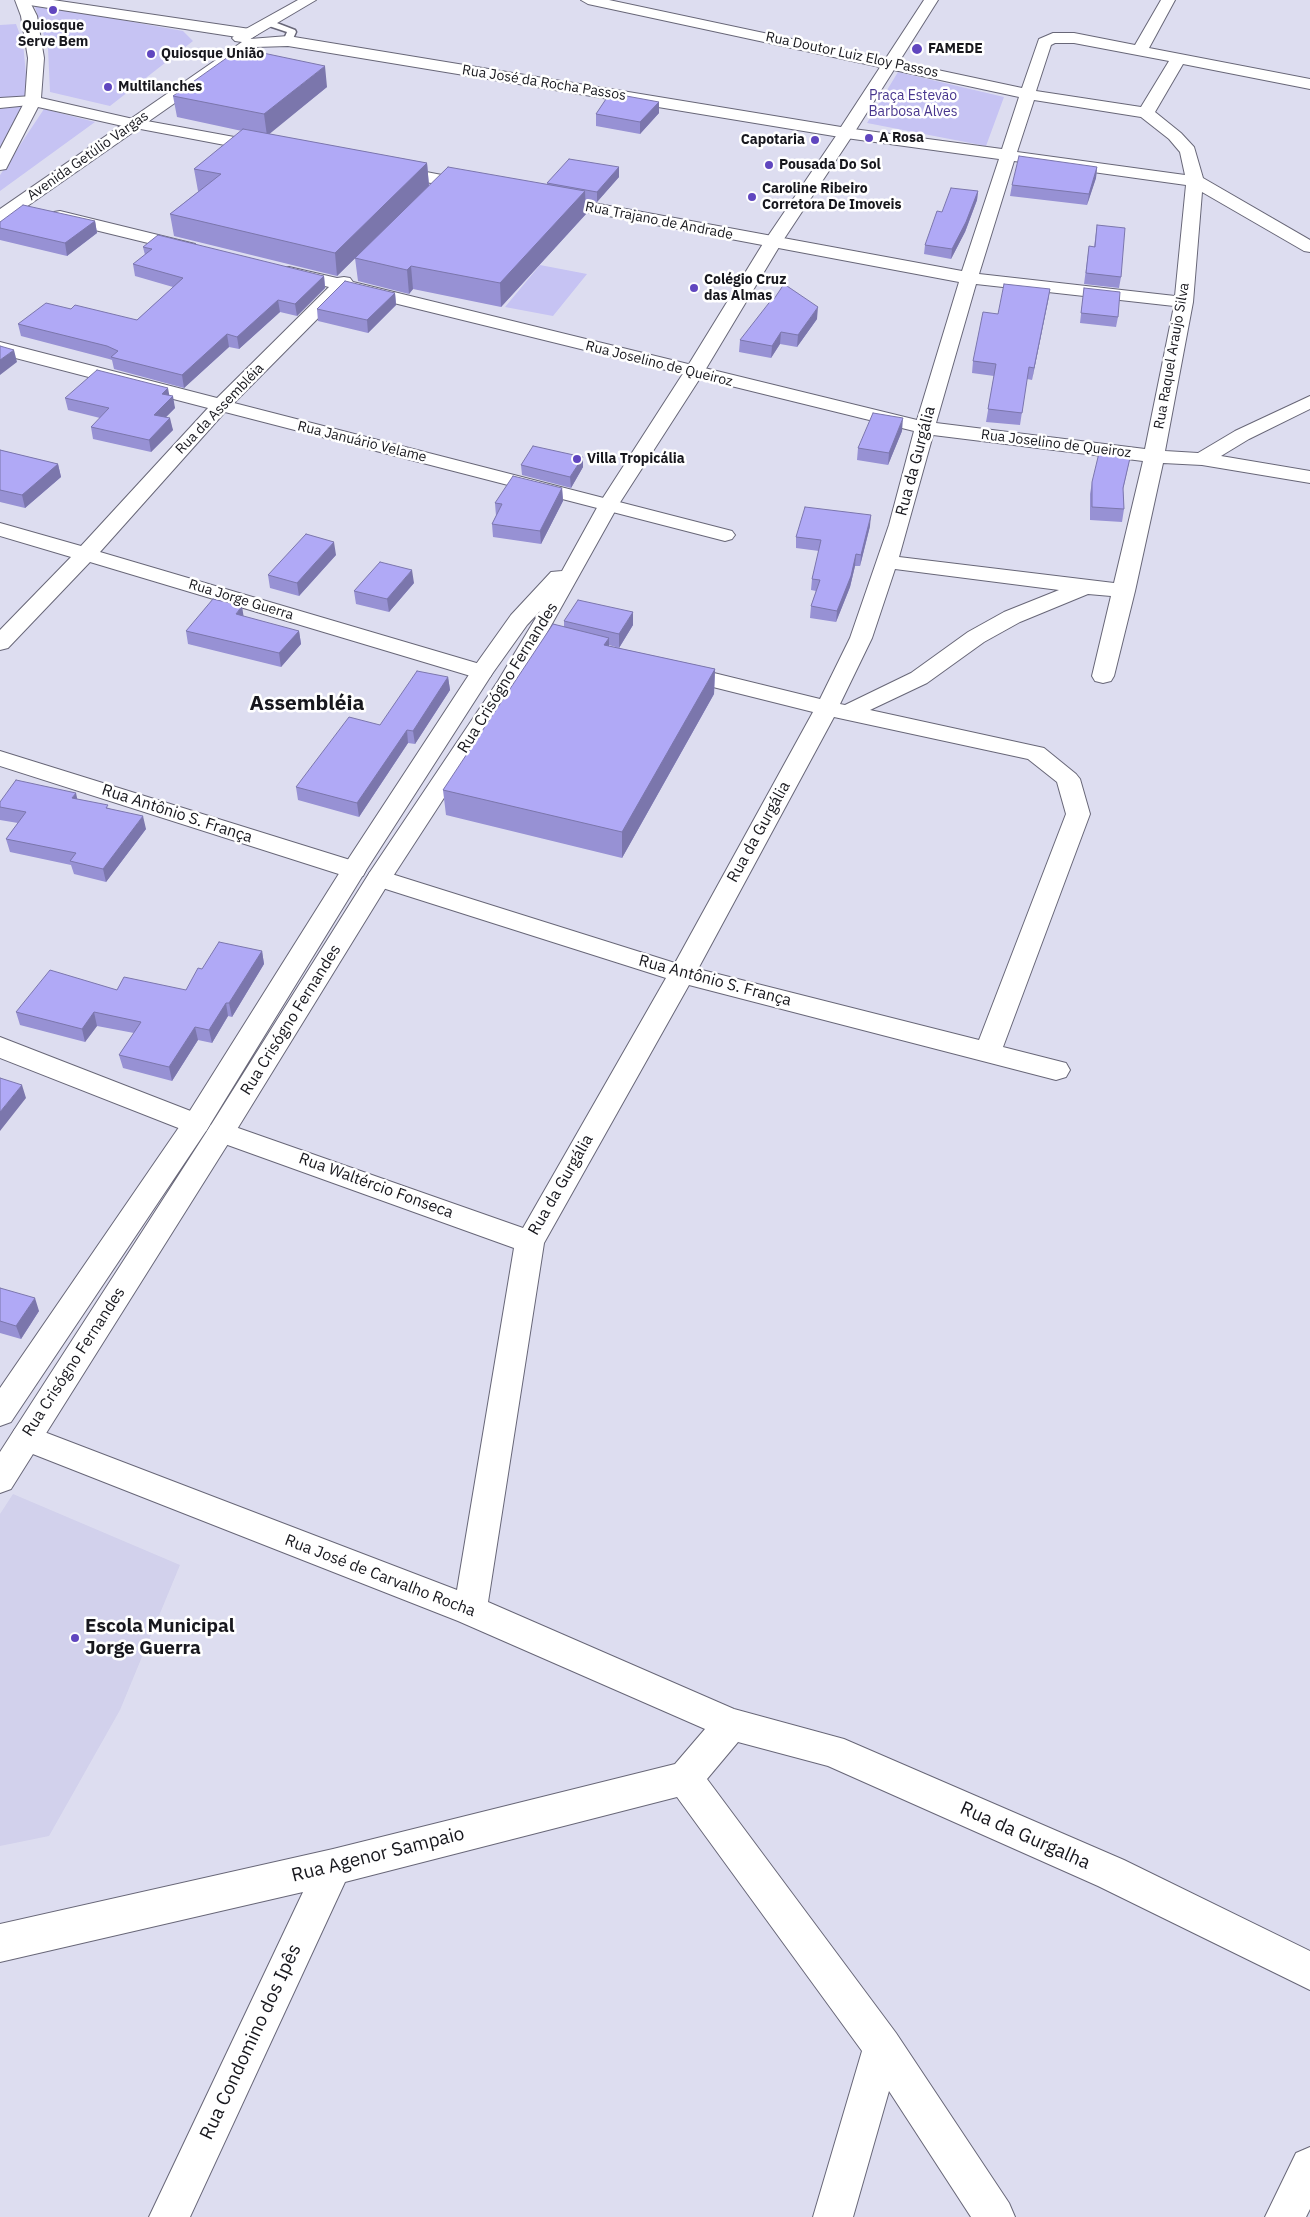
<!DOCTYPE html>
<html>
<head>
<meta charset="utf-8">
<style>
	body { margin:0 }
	canvas { display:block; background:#ddddf0 }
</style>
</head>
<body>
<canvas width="1310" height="2217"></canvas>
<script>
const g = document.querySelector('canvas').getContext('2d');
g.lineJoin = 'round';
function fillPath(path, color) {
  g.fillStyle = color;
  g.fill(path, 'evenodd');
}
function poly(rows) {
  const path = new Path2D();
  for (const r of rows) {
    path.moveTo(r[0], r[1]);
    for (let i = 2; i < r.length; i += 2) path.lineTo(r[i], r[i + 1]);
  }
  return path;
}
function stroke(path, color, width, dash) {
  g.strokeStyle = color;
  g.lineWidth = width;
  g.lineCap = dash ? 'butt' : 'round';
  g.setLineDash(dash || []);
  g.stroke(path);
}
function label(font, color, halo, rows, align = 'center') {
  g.font = font + ' "IBM Plex Sans",sans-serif';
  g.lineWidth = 5;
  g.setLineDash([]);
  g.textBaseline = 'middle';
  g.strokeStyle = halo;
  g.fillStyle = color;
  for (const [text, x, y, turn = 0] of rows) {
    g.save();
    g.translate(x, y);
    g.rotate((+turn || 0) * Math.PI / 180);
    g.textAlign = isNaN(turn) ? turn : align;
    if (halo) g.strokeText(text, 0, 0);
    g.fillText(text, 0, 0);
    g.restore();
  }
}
fillPath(poly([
	[13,1494,180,1565,120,1710,49,1836,0,1846,0,1514]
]), '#d2d1ec');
fillPath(poly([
	[35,7,49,7,183,31,193,41,110,106,50,92,48,48],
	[16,24,23,43,28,96,0,157,0,25],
	[898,72,1004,97,986,146,867,123],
	[44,109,95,122,0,191,0,175],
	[540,265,587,274,553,316,505,307]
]), '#c6c3f3');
const service = poly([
	[269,20,295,30,296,32,291,43,283,41,287,32,266,25,266,21,269,20]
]);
const minor = poly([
	[16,0,53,0,250,29,258,34,250,39,23,4,16,0],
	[581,0,609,0,1022,88,1039,39,1053,33,1074,33,1135,45,1161,0,1175,0,1149,48,1310,79,1310,89,1183,64,1155,112,1181,133,1194,147,1203,178,1310,240,1310,252,1304,251,1202,192,1193,302,1165,451,1198,453,1235,431,1310,396,1310,409,1249,439,1221,456,1310,471,1310,483,1202,465,1163,463,1135,591,1114,676,1111,681,1103,683,1095,681,1092,676,1111,596,1088,594,1020,622,984,642,927,683,870,710,1044,748,1076,774,1080,779,1090,814,1003,1047,1066,1063,1070,1070,1066,1077,1056,1080,689,985,544,1243,488,1602,734,1709,844,1739,1124,1860,1310,1951,1310,1990,1098,1886,828,1766,738,1742,707,1779,896,2033,1009,2203,1015,2217,971,2217,889,2091,853,2217,813,2217,862,2051,677,1797,345,1882,190,2217,149,2217,303,1892,0,1962,0,1924,333,1849,675,1764,705,1729,458,1621,15,1447,10,1438,15,1429,26,1425,457,1590,514,1248,211,1139,207,1132,211,1125,221,1122,523,1228,666,978,370,884,367,878,370,872,379,870,675,963,813,712,669,676,666,671,669,666,677,664,820,699,850,638,889,525,914,431,345,291,234,403,732,531,735,535,732,539,725,541,225,412,100,552,490,667,493,672,490,677,482,679,474,677,90,562,8,648,0,650,0,630,71,557,0,536,0,523,81,546,208,408,0,354,0,342,217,398,329,287,283,276,280,272,283,268,289,267,337,278,344,277,350,278,353,282,917,420,959,282,550,205,544,204,541,200,544,196,550,195,962,271,999,159,846,138,838,133,846,128,1002,149,1019,97,588,4,581,0],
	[1055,43,1074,43,1169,61,1141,107,1036,91,1051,45,1055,43],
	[1034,100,1141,117,1169,139,1180,152,1185,175,1017,152,1034,100],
	[1014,161,1186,185,1175,296,979,274,1014,161],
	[976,284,1174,306,1145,449,936,423,976,284],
	[933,435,1143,461,1114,583,899,557,933,435],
	[895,569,1059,590,1004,612,968,632,911,673,845,705,840,704,872,638,895,569],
	[834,717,1028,759,1057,782,1066,814,979,1040,698,969,834,717],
	[33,96,41,101,39,104,0,108,0,98,33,96],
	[136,119,267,143,273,144,275,148,273,152,267,153,130,127,128,124,136,119],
	[390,165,473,181,479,182,481,186,479,190,473,191,384,174,382,170,384,166,390,165],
	[60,211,195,244,198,248,195,252,189,253,54,220,51,216,54,212,60,211],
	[0,751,363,864,366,870,363,876,354,878,345,876,0,766,0,751],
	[0,1037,206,1117,210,1124,206,1131,196,1134,186,1131,0,1058,0,1037],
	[1310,2147,1310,2209,1306,2217,1265,2217,1296,2153,1310,2147]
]);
const tertiary = poly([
	[15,0,29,0,37,16,44,58,41,98,142,121,144,124,142,127,136,129,38,107,8,165,6,169,0,170,0,149,25,101,28,58,21,16,15,0],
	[846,128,854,133,782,242,704,372,619,504,520,681,388,884,231,1139,11,1489,0,1493,0,1452,211,1125,370,872,498,681,540,611,527,625,492,674,363,875,206,1131,11,1422,0,1426,0,1388,186,1117,345,864,474,667,511,615,551,572,562,571,599,504,684,372,764,242,840,130,846,128]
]);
const secondary = poly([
	[298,0,316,0,250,39,288,36,841,127,924,0,938,0,854,133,846,138,288,46,255,47,6,221,0,222,0,209,242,42,235,41,232,38,235,35,298,0]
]);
stroke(service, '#686778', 3);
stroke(minor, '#686778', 2);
stroke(tertiary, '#686778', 2);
stroke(secondary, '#686778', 2);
fillPath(service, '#fff');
fillPath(minor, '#fff');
fillPath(tertiary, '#fff');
fillPath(secondary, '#fff');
fillPath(poly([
	[327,87,268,134,427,163,429,186,548,185,547,183,619,167,619,177,597,202,585,200,586,214,501,307,413,289,409,294,358,281,355,258,337,276,174,236,170,214,199,191,198,191,194,169,242,131,177,117,173,96],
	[659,102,659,113,640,134,596,126,596,114],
	[1097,167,1096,178,1087,205,1010,196,1012,185],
	[978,191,977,200,965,232,951,259,924,254,925,245,942,212],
	[95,221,97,233,67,256,0,240,0,222],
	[1097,225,1121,277,1119,288,1084,284,1089,246,1094,247],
	[143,247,324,276,325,288,297,316,280,312,239,349,229,347,184,388,114,369,112,360,109,359,21,336,18,324,71,309,137,320,173,287,135,276,133,264,145,255],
	[1084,288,1118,317,1116,327,1080,323],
	[1050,289,1048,301,1032,380,1027,379,1020,425,986,422,994,376,972,373,973,361,998,314],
	[395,293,396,305,368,333,318,321,317,309],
	[817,319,797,347,780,344,771,358,739,352,740,340],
	[169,395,175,408,166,417,173,430,151,452,93,439,91,427,100,418,68,410,65,398],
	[902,431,888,465,857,460,858,448],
	[0,450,58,464,61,477,25,508,0,502],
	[583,457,583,467,571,488,522,475,521,465],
	[1130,458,1123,490,1124,509,1122,522,1090,520,1090,494,1092,482],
	[562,488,563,501,541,544,493,537,492,524,496,516,495,503],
	[870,526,860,566,855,566,850,587,836,622,810,618,811,606,816,591,811,590,812,579,819,551,796,548,796,537],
	[336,555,299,596,270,588,268,575],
	[414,583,389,612,356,604,354,591],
	[564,621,633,625,619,648,609,645,609,646,715,669,714,694,622,858,446,815,443,790,564,627],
	[186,631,299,631,301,644,281,667,188,644],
	[448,677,450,690,415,744,408,743,359,817,298,800,296,787,380,725],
	[77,799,109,808,146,829,106,882,74,874,71,865,10,852,6,839,18,823,0,820,0,802],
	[262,951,264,964,232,1017,228,1016,212,1043,198,1040,172,1081,123,1068,119,1055,134,1033,97,1026,85,1042,20,1025,16,1012,117,990,186,990,202,969],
	[0,1288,39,1311,21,1339,0,1333]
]), '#9791d4');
fillPath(poly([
	[325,66,327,87,267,136,264,114],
	[659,102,659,113,640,134,640,122],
	[427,163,429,186,337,276,335,253],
	[619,167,619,177,597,202,597,192],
	[1097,167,1096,178,1087,205,1089,194],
	[585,191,586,214,501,307,500,283],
	[978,191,977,200,965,232,951,259,952,249],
	[95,221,97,233,67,256,65,243],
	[411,266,413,289,409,294,407,270],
	[324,276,325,288,297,316,295,304],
	[1050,289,1048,301,1032,380,1034,368],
	[395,293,396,305,368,333,367,320],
	[278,300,280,312,239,349,237,337],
	[818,307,817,319,797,347,798,335],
	[781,332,780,344,771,358,772,346],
	[227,334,229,347,184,388,182,375],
	[14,350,17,362,0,375,0,360],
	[168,388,170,399,173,396,175,408,156,427,154,415,162,394],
	[170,418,173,430,151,452,149,440],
	[903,418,902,431,888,465,889,453],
	[583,457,583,467,571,488,570,477],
	[58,464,61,477,25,508,22,495],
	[562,488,563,501,541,544,540,531],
	[871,515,870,526,860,566,861,555],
	[334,542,336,555,299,596,297,583],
	[856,554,855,566,850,587,836,622,837,611],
	[412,570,414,583,389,612,387,599],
	[242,606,244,619,236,614],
	[633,612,633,625,619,648,619,634],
	[299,631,301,644,281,667,279,653],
	[609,638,609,663,604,645],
	[715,669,714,694,622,858,622,832],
	[448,677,450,690,415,744,413,731],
	[407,730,408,743,359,817,357,803],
	[76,793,79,807,72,798],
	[143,816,146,829,106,882,103,869],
	[262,951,264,964,232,1017,229,1003],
	[226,1003,228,1016,212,1043,209,1030],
	[94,1012,97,1026,85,1042,82,1029],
	[195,1027,198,1040,172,1081,169,1067],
	[22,1085,26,1098,0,1131,0,1112],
	[35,1298,39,1311,21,1339,16,1326]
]), '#7b76ac');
const building = poly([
	[235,52,258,57,263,53,325,66,264,114,173,96,235,52],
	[610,93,659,102,640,122,596,114,610,93],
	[243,129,427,163,335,253,170,214,221,174,194,169,243,129],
	[1019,156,1097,167,1089,194,1012,185,1019,156],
	[569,159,619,167,597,192,547,183,569,159],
	[448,167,585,191,500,283,411,266,407,270,355,258,448,167],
	[951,188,978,191,966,222,952,249,925,245,937,211,942,212,951,188],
	[23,205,95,221,65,243,0,228,0,222,23,205],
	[1097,225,1125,228,1121,277,1086,273,1089,246,1095,247,1097,225],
	[158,235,324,276,295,304,278,300,237,337,227,334,182,375,111,357,118,351,107,346,18,324,46,303,71,309,75,305,137,320,183,278,133,264,152,249,143,247,158,235],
	[345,281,395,293,367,320,317,309,345,281],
	[784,284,818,307,798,335,781,332,772,346,740,340,772,299,774,299,784,284],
	[1004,284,1050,289,1034,368,1029,367,1022,413,988,409,996,364,973,361,983,312,998,314,1004,284],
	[1084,288,1120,292,1118,317,1081,313,1084,288],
	[0,346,14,350,0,360,0,346],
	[97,370,168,388,162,394,173,396,154,415,170,418,149,440,91,427,109,408,65,398,97,370],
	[873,413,903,418,889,453,858,448,873,413],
	[533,446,583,457,570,477,521,465,533,446],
	[0,450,58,464,22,495,0,490,0,450],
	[1099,453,1130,458,1123,488,1124,509,1092,507,1092,482,1099,453],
	[513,476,562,488,540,531,492,524,502,504,495,503,513,476],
	[805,507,871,515,861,555,856,554,851,576,837,611,811,606,820,580,812,579,821,540,796,537,805,507],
	[306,534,334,542,297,583,268,575,306,534],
	[380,562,412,570,387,599,354,591,380,562],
	[213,599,242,606,236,614,299,631,279,653,186,631,213,599],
	[578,600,633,612,619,634,564,621,578,600],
	[553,624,609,638,604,645,715,669,622,832,443,790,553,624],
	[417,671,448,677,413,731,407,730,357,803,296,787,349,717,380,725,417,671],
	[16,780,76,793,72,798,108,805,106,808,143,816,103,869,70,861,76,853,6,839,26,812,0,807,0,802,16,780],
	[219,942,262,951,229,1003,226,1003,209,1030,195,1027,169,1067,119,1055,141,1022,94,1012,82,1029,16,1012,50,970,117,990,124,977,186,990,198,968,202,969,219,942],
	[0,1078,22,1085,0,1112,0,1078],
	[0,1288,35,1298,16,1326,0,1321,0,1288]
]);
fillPath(building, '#b0a9f6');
stroke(building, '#7b76ac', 1);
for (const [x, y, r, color] of [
	[53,10,5,"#6046bf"],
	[917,49,6,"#6046bf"],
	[151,54,5,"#6046bf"],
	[108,87,5,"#6046bf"],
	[869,138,5,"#6046bf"],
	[815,140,5,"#6046bf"],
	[769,165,5,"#6046bf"],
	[752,197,5,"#6046bf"],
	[694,288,5,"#6046bf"],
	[577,459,5,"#6046bf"],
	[75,1638,5,"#6046bf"]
]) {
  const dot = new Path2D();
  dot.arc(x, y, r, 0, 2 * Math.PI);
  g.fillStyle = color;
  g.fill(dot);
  stroke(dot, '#fff', 2);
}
label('bold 14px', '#17171d', '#fff', [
	["Quiosque",53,26,"center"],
	["Serve Bem",53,42,"center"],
	["FAMEDE",928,49],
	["Quiosque União",161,54],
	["Multilanches",118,87],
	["A Rosa",879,138],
	["Capotaria",805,140,"right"],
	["Pousada Do Sol",779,165],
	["Caroline Ribeiro",762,189],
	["Corretora De Imoveis",762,205],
	["Colégio Cruz",704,280],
	["das Almas",704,296],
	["Villa Tropicália",587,459]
], 'left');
label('14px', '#17171d', '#fff', [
	["Rua Doutor Luiz Eloy Passos",852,55,12],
	["Rua José da Rocha Passos",544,83,9],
	["Avenida Getúlio Vargas",88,156,-35],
	["Rua Trajano de Andrade",659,221,11],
	["Rua Raquel Araujo Silva",1172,356,-80],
	["Rua Joselino de Queiroz",659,364,14],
	["Rua da Assembléia",220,409,-46],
	["Rua Januário Velame",362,442,14],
	["Rua Joselino de Queiroz",1056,444,7],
	["Rua Jorge Guerra",241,600,17]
]);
label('14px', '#48368e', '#fff', [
	["Praça Estevão",913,96],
	["Barbosa Alves",913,112]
]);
label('16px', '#17171d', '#fff', [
	["Rua da Gurgália",916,461,-75],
	["Rua Crisógno Fernandes",508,678,-58],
	["Rua Antônio S. França",177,814,18],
	["Rua da Gurgália",759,832,-61],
	["Rua Antônio S. França",715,981,15],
	["Rua Crisógno Fernandes",291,1020,-58],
	["Rua da Gurgália",561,1185,-60],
	["Rua Waltércio Fonseca",376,1186,20],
	["Rua Crisógno Fernandes",74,1362,-57],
	["Rua José de Carvalho Rocha",380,1576,21]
]);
label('bold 19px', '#17171d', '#fff', [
	["Escola Municipal",85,1627],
	["Jorge Guerra",85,1649]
], 'left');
label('19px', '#17171d', '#fff', [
	["Rua da Gurgalha",1025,1836,24],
	["Rua Agenor Sampaio",378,1855,-14],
	["Rua Condomino dos Ipês",251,2042,-65]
]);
label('bold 21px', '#17171d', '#fff', [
	["Assembléia",307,704]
]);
</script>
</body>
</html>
